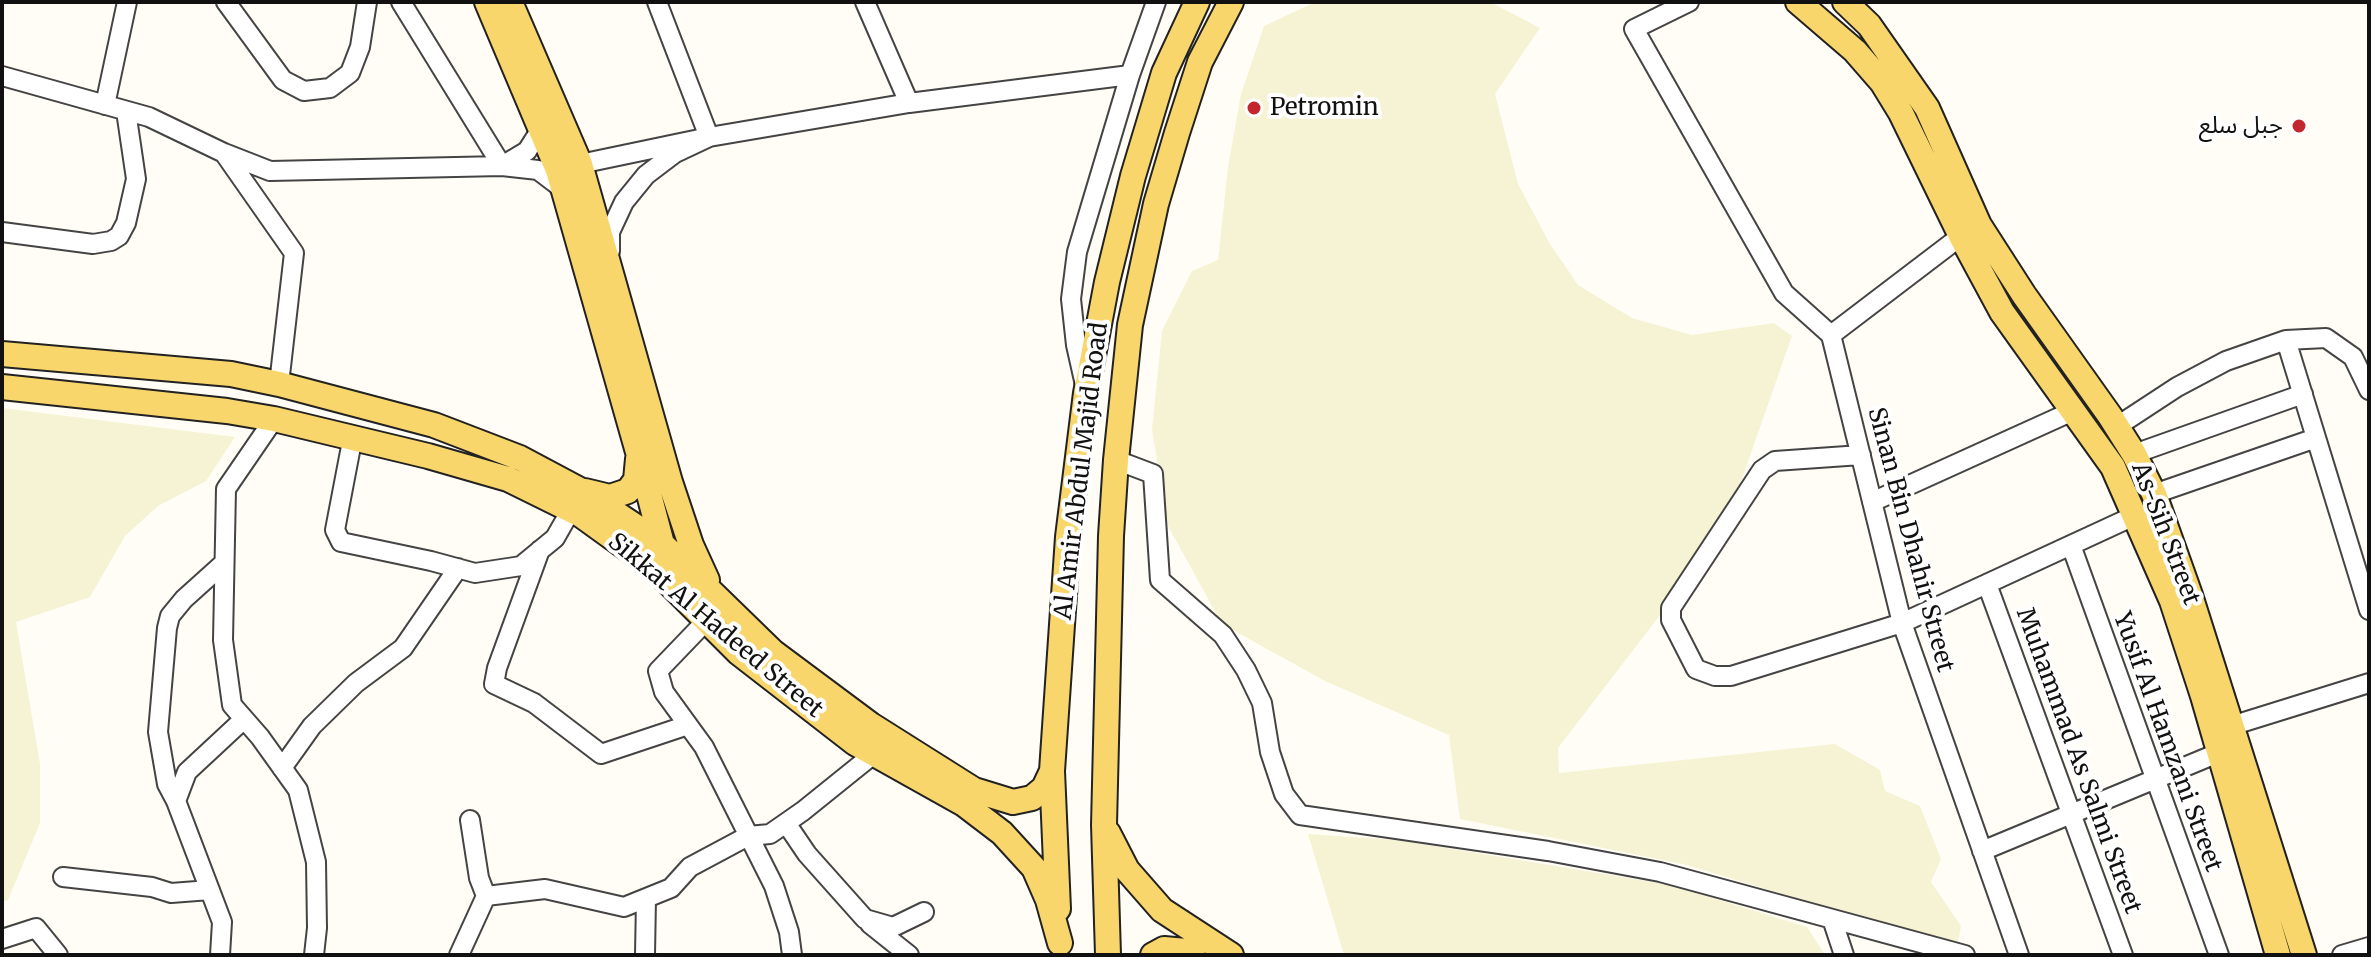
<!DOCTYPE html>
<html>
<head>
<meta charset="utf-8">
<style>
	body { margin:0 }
	#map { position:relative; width:2371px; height:957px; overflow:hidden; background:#fffdf5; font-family:Merriweather,serif }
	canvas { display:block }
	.frame { position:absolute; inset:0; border:4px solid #111; pointer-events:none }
</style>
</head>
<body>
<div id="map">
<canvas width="2371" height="957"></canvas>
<div class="frame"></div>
</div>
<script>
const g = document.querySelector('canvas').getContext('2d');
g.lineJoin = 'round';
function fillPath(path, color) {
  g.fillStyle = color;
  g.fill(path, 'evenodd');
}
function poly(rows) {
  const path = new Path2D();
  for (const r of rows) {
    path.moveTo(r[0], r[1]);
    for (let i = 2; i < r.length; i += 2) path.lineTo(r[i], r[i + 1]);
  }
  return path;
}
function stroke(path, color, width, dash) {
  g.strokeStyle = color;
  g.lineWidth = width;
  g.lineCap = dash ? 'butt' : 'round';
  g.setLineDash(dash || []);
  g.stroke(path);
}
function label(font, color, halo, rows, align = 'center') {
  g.font = font + ' Merriweather,"Noto Sans Arabic",serif';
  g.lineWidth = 8;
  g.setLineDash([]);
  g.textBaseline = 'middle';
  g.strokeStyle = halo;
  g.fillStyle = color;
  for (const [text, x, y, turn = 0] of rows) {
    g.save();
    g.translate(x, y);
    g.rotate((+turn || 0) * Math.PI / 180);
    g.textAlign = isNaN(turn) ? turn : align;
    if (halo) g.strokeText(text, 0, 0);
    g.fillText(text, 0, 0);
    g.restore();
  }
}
fillPath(poly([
	[1315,2,1490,2,1540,28,1495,94,1518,184,1550,244,1578,285,1632,318,1692,335,1774,323,1792,336,1723,533,1558,748,1559,773,1835,744,1880,770,1885,791,1920,806,1941,859,1931,882,1961,926,1957,947,1687,865,1460,819,1449,735,1325,681,1222,624,1168,526,1152,430,1162,331,1192,271,1218,260,1228,167,1241,94,1264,26],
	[2,408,235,437,206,481,158,506,125,536,90,597,16,622,40,764,40,823,8,900,2,902],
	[1308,834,1398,840,1671,885,1807,927,1825,955,1344,955]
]), '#f6f3d4');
const minor = poly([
	[226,2,283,80,304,91,330,88,350,73,360,47,367,2],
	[401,2,502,166,527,151,541,129],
	[865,2,909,103],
	[1689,2,1634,29,1784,293,1831,335],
	[1130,75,1156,2],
	[2,76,149,117,224,153,294,253,279,384],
	[105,105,127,2],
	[224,153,270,171,502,166,538,170,563,189],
	[580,164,709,137,657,2],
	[2,232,93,244,111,241,119,236,126,223,136,179,126,111],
	[1961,236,1831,335,1902,623,2019,955],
	[610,251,610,232,624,202,646,175,675,153,709,137,909,103,1130,75,1077,252,1071,299,1076,345,1085,385],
	[2286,340,2369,610],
	[274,419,226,489,223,640,232,705,260,737,298,790,316,862,317,928,314,955],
	[2116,427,2177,387,2226,361,2286,340,2326,338,2353,357,2369,390],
	[353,436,335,530,341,542,431,561,475,573,521,566,555,538,571,510],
	[2134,454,2303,394],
	[1861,455,1775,461,1762,470,1671,608,1671,620,1696,669,1715,676,1731,676,1902,623,2136,515],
	[1116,460,1153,474,1160,580,1223,635,1246,670,1262,703,1270,752,1284,794,1300,815,1548,851,1660,872,1965,955],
	[2154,494,2316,438],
	[1872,502,2075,410],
	[2071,545,2219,955],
	[540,550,497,668,494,684,534,703,601,754,688,725],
	[1987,584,2123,955],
	[706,621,658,671,664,692,704,747,774,886,789,932,792,955],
	[2231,726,2369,683],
	[282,768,312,726,356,683,403,648,458,568],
	[176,801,167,784,158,732,167,628,170,616,184,599,224,563],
	[470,820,479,878,486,896],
	[786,823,807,854,865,919,893,927,924,912],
	[1982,851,2218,753],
	[63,877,152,887,171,893,210,890],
	[1832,919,1844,955],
	[870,924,909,955],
	[2,939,36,928,58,955],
	[220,955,222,922,176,801,187,772,244,719],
	[459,955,486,896,545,889,624,907,671,888,690,867,748,836,770,834,803,811,875,753],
	[645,955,646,899],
	[2342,955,2369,947]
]);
const major = poly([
	[487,2,558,170,638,452,662,544,659,551],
	[510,2,580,164,670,482,691,545,707,580],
	[1798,2,1855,51,1882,82,1901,113,1961,236,2002,312,2113,467,2172,601,2203,696,2278,955],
	[1845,2,1869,25,1927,108,1979,225,2024,295,2110,416,2134,454,2154,494,2190,595,2304,955],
	[2,354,231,374,279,384,434,425,520,458,582,491,662,544,773,652,871,725,974,790,1013,802,1032,798,1044,788,1052,771],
	[2,387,227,411,274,419,428,456,508,479,581,515,653,567,739,653,855,743,964,804,1002,833,1034,868,1048,900,1060,943],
	[585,491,610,497,628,491,636,480,638,459],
	[1108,833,1127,870,1162,910,1231,955],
	[1058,909,1052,771,1068,537,1086,393,1107,282,1133,176,1164,73,1197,2],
	[1108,955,1104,825,1111,536,1116,460,1130,325,1156,204,1177,133,1200,62,1231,2],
	[1153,955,1164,949,1186,951,1193,955]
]);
stroke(minor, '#444', 22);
stroke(major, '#222', 28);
stroke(minor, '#fff', 18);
stroke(major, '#f9d66b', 24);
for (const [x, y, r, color] of [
	[1254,108,8,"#c4262e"],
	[2299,126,8,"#c4262e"]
]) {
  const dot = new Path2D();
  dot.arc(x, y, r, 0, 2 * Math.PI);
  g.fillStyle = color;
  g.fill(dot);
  stroke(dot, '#fff', 3);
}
label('24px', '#111', '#fff', [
	["Petromin",1270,108],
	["جبل سلع",2283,126,"right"]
], 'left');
label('24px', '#111', '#fff', [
	["Al Amir Abdul Majid Road",1082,471,-83],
	["As-Sih Street",2165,534,69],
	["Sinan Bin Dhahir Street",1910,540,75],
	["Sikkat Al Hadeed Street",715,626,40],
	["Yusif Al Hamzani Street",2167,742,70],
	["Muhammad As Salmi Street",2078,761,70]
]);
</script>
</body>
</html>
